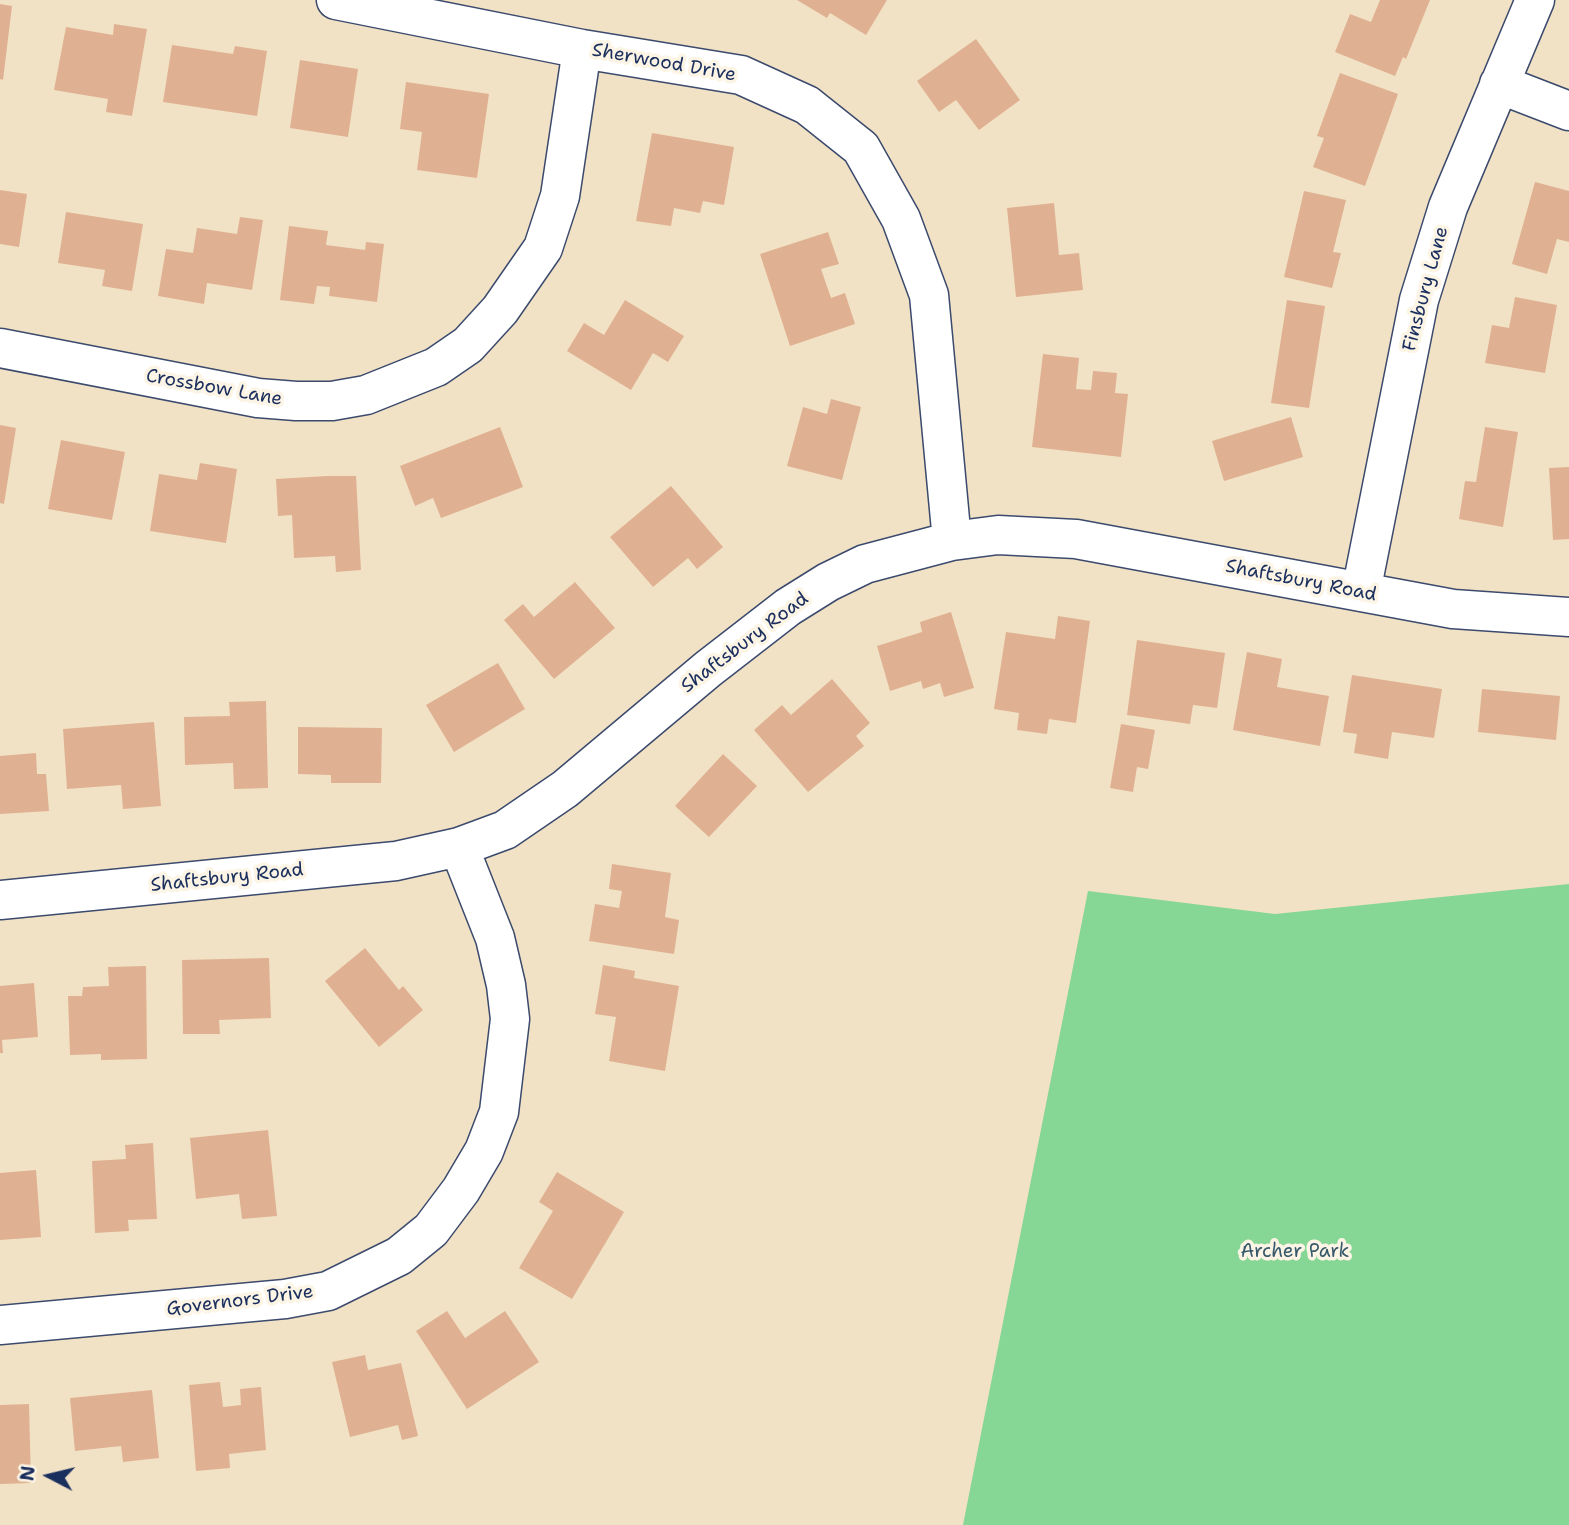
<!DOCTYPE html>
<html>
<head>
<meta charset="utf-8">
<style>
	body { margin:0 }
	#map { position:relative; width:1569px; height:1525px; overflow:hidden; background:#f2e2c5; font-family:"Shantell Sans",sans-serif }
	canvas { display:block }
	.north { position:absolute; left:14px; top:1441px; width:70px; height:70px; -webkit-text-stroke:5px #fcf5e5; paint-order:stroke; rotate:277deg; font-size:19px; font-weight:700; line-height:28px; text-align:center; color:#1b2f5e }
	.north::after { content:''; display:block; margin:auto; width:24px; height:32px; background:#1b2f5e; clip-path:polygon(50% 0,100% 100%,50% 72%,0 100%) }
</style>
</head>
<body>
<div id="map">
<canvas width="1569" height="1525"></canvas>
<div class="north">N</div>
</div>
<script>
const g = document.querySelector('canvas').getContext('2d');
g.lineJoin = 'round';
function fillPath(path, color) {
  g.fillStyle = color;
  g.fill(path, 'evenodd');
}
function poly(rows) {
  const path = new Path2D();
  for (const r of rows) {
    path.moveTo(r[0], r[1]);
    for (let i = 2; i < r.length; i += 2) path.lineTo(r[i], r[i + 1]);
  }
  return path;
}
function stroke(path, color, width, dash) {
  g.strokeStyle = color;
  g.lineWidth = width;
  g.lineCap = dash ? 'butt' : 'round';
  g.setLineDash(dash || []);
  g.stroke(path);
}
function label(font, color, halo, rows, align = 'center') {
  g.font = font + ' "Shantell Sans",sans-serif';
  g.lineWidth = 7;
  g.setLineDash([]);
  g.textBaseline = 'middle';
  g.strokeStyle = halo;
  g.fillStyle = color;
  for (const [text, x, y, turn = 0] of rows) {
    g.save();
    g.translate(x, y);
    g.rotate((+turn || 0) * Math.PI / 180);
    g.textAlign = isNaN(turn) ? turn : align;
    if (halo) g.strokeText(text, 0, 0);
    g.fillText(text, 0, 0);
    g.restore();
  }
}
fillPath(poly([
	[1569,884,1569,1525,963,1525,1088,891,1275,914]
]), '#86d696');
fillPath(poly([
	[797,0,887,0,866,35,830,13,827,18],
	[1380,0,1430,0,1406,59,1403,57,1395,76,1335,52,1350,14,1371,22],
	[0,4,12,6,3,80,0,79],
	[114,24,147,29,132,116,106,112,108,99,54,90,66,27,113,35],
	[976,39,1020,100,979,130,956,100,939,112,917,81],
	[172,45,233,54,235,46,267,51,257,116,163,102],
	[300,60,358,69,348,137,290,128],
	[1340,73,1398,94,1365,186,1313,167,1324,138,1317,136],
	[406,82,489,94,477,178,417,170,422,132,400,129],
	[652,133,734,147,724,205,703,201,700,213,674,208,671,226,636,221],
	[1535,182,1569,191,1569,242,1557,239,1547,274,1512,264],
	[0,190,27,194,19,247,0,244],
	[1304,191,1346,200,1333,252,1341,253,1332,288,1284,277],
	[1054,203,1059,255,1079,253,1083,290,1016,297,1007,208],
	[66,212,143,224,132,291,102,286,105,270,58,263],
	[240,217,263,220,252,290,207,283,204,304,158,296,166,249,193,253,197,228,237,234],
	[289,226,328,231,326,245,365,250,366,242,384,244,377,302,329,296,330,287,317,286,314,304,280,300],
	[828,232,839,264,821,269,831,298,845,293,855,324,790,346,760,254],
	[1515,297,1557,305,1545,373,1485,363,1492,325,1509,328],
	[625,300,684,336,668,362,653,353,631,390,567,351,584,323,604,335],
	[1287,300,1325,306,1309,408,1271,403],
	[1043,354,1079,358,1076,389,1091,390,1093,371,1117,373,1115,393,1128,394,1121,457,1032,447],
	[831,399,861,407,842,480,787,466,803,407,827,414],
	[1291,417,1303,457,1224,481,1212,441],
	[0,425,16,428,4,504,0,503],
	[500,427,523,487,441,518,433,498,415,506,400,466],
	[1485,427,1518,432,1503,527,1459,519,1465,481,1476,482],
	[61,440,125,452,112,520,48,509],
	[200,463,237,469,226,543,150,531,159,474,197,480],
	[1569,467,1569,539,1553,540,1549,468],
	[327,476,356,476,361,570,336,572,335,556,294,558,292,515,278,516,276,479],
	[671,486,723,547,697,569,688,558,653,587,610,537],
	[575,582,615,628,554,679,504,620,523,604,534,617],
	[951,612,974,688,944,697,940,683,923,689,921,681,890,691,877,646,922,632,920,622],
	[1058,616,1090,621,1076,723,1049,719,1047,734,1017,730,1019,713,994,709,1006,632,1055,639],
	[1137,640,1225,653,1217,708,1193,705,1190,724,1127,715],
	[1247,652,1282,659,1277,687,1329,696,1320,746,1233,730],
	[498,663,525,709,454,752,426,705],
	[1352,675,1442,689,1434,738,1392,732,1388,759,1354,753,1357,734,1343,732],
	[832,679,870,723,856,736,864,746,808,792,754,730,782,705,791,715],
	[1482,689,1560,696,1556,740,1478,732],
	[266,701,268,788,234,789,233,763,185,765,184,717,230,716,229,702],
	[154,722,161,806,123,809,121,785,67,789,63,729],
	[1121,724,1155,730,1148,769,1137,767,1133,792,1110,788],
	[298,727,382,728,381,783,331,783,331,775,298,774],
	[36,753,37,774,46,774,49,811,0,814,0,756],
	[723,754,757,786,709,837,675,806],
	[612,864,671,873,665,917,679,920,674,954,589,941,595,904,619,908,622,891,609,889],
	[365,948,399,990,403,986,423,1010,379,1047,325,981],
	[269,958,271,1018,219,1020,220,1034,183,1034,182,960],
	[603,965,635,971,634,978,679,986,665,1071,609,1061,616,1017,595,1014],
	[146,966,147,1059,101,1060,101,1054,70,1055,68,996,82,996,83,987,109,986,108,967],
	[34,983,38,1037,2,1040,3,1053,0,1053,0,986],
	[268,1130,277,1216,242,1219,239,1194,196,1199,190,1138],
	[153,1143,157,1219,128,1220,129,1231,95,1233,92,1161,126,1159,125,1145],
	[36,1170,41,1237,0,1240,0,1173],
	[557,1172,624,1212,572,1299,519,1268,553,1211,539,1202],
	[447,1311,465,1338,505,1311,539,1362,467,1409,416,1331],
	[365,1355,368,1370,401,1363,418,1436,402,1440,398,1425,350,1437,332,1362],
	[220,1382,223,1407,241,1405,240,1389,261,1387,266,1450,229,1454,230,1468,196,1471,189,1385],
	[152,1390,159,1458,123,1462,121,1446,75,1451,70,1398],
	[29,1404,31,1483,0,1484,0,1405]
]), '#dfb192');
const minor = poly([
	[336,0,582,49,741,75,807,105,861,148,901,219,929,295,952,541],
	[1499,84,1569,111],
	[0,348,258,398,296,401,332,401,366,395,436,367,468,345,500,310,543,248,560,196,582,49],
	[1361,592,1419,300,1448,207,1535,0],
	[0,900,396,861,459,847,505,830,565,789,708,669,788,607,828,582,865,564,952,541,998,535,1076,539,1453,609,1569,617],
	[0,1325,285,1299,328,1291,399,1256,431,1230,461,1190,484,1151,499,1112,510,1019,506,985,495,938,459,847]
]);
stroke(minor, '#3b4a6d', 41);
stroke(minor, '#fff', 38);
label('19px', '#1b2f5e', '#fcf5e5', [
	["Sherwood Drive",664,63,10],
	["Finsbury Lane",1426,289,-75],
	["Crossbow Lane",214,388,10],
	["Shaftsbury Road",1301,581,11],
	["Shaftsbury Road",745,643,-37],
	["Shaftsbury Road",227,878,-6],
	["Governors Drive",240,1301,-7]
]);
label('19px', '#36596c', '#fcf5e5', [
	["Archer Park",1295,1252]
]);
</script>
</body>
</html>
